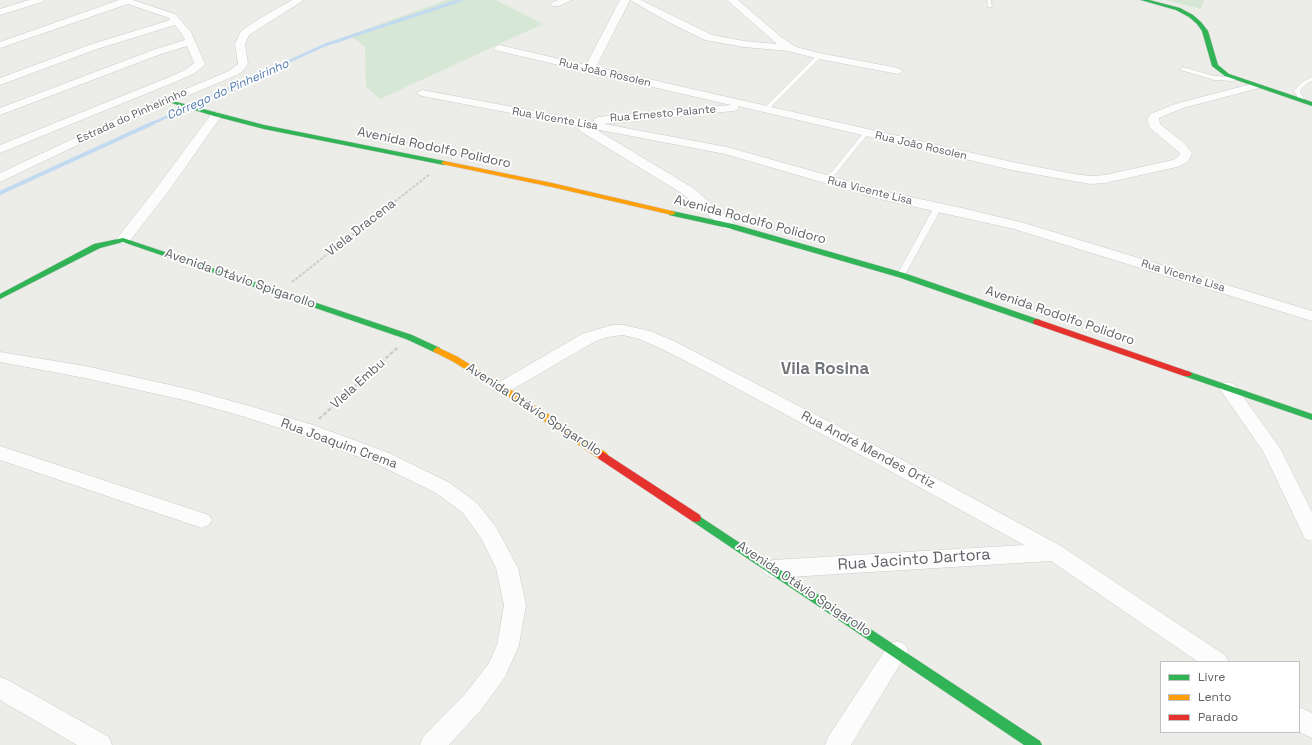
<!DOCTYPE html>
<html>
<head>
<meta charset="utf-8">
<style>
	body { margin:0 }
	#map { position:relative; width:1312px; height:745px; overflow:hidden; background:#ecece8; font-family:"Space Grotesk",sans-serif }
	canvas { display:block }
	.legend { position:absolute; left:1160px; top:661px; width:140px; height:72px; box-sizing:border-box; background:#fff; border:1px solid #bfc0c1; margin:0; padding:5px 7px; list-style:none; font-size:12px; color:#5e6165 }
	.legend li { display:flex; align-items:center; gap:8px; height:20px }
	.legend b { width:20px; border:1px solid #bfc0c1 }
</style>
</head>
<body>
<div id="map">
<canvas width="1312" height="745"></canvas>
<ul class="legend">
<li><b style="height:5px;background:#30b455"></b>Livre</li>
<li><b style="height:5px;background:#ff9f0a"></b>Lento</li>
<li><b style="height:5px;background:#e5322d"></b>Parado</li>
</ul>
</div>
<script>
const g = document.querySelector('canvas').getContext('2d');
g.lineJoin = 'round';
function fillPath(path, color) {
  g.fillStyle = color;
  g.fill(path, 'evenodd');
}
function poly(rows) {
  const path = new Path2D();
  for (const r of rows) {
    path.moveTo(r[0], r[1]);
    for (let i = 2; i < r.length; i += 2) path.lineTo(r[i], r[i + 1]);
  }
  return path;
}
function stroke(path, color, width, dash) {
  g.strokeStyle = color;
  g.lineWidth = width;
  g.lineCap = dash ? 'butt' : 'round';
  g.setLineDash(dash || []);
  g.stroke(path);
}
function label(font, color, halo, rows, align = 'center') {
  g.font = font + ' "Space Grotesk",sans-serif';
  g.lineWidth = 3.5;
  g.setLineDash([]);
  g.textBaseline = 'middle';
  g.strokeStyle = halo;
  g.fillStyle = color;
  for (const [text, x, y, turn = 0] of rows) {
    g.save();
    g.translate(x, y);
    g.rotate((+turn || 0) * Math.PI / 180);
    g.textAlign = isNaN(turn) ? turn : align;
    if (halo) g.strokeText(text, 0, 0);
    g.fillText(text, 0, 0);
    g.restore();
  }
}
fillPath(poly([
	[447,0,496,0,543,24,380,99,366,87,365,47,349,35],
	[1166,0,1204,0,1201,9]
]), '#d7e7d6');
stroke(poly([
	[151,124,325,45,461,0]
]), '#c1daf2', 3);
stroke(poly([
	[0,193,153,123]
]), '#c1daf2', 4);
const lane = poly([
	[987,0,991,0,992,7,988,7,987,0],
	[817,55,822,56,767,111,763,111,763,109,817,55],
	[1183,67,1214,76,1234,77,1237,79,1234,81,1214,80,1181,70,1181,68,1183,67],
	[1312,77,1312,81,1306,84,1300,91,1305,101,1300,102,1294,91,1302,82,1312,77],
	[864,132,869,133,829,182,825,182,825,180,864,132],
	[935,205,938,205,942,207,905,275,904,277,898,277,897,275,935,205]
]);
const street = poly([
	[29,0,44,0,42,2,0,15,0,9,29,0],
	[119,0,133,0,175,14,191,32,205,64,204,66,193,74,175,82,0,153,0,145,167,78,185,70,194,63,187,46,161,54,0,115,0,108,153,50,185,40,181,33,175,25,97,49,0,85,0,78,89,45,170,20,169,18,128,4,0,48,0,42,119,0],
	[292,0,304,0,249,35,245,44,248,64,243,71,237,75,134,118,0,182,0,173,126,114,229,71,238,64,235,44,241,31,262,17,292,0],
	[558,0,572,0,559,6,553,6,551,4,553,2,558,0],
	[620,0,641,0,712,35,744,41,777,44,727,0,738,0,781,37,796,47,819,53,898,68,903,71,898,74,819,59,788,51,744,47,705,40,670,23,630,0,596,67,1012,162,1074,174,1090,176,1105,175,1173,160,1178,157,1180,153,1150,128,1147,120,1150,114,1175,104,1255,83,1259,84,1261,86,1259,88,1183,108,1159,118,1160,124,1184,143,1192,153,1188,162,1177,167,1105,183,1090,184,1012,170,738,106,739,108,737,110,733,111,604,124,727,147,887,192,962,208,1024,223,1312,311,1312,321,1014,229,880,199,725,154,595,129,693,188,737,226,735,229,730,230,725,229,683,194,580,131,578,128,579,126,422,96,416,93,422,90,593,122,594,119,598,117,731,105,592,73,589,73,584,71,495,50,494,48,499,45,586,65,620,0],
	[216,112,220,113,222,115,168,192,128,243,123,244,118,243,116,240,118,237,158,186,212,113,216,112],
	[612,325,623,325,650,331,674,341,897,457,1061,546,1225,655,1229,662,1198,662,1051,561,773,578,766,575,762,569,766,563,773,560,1024,545,883,467,703,370,662,349,639,339,623,335,607,337,594,342,508,392,502,394,496,392,493,388,496,384,582,334,612,325],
	[0,352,85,366,188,389,253,407,313,425,389,453,450,483,477,503,496,527,518,568,526,605,519,645,505,677,481,710,449,745,420,745,423,737,465,694,489,663,497,645,504,605,496,568,481,538,463,513,436,493,375,463,301,435,242,416,188,401,85,378,0,362,0,352],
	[1228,382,1234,384,1280,448,1312,512,1312,541,1305,539,1263,451,1219,388,1222,384,1228,382],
	[0,446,209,515,212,520,209,525,202,528,0,460,0,446],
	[897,641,905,644,908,651,851,745,825,745,828,737,889,644,897,641],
	[0,677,8,680,109,737,112,745,77,745,0,700,0,677],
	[1299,707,1312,713,1312,738,1299,732,1299,707]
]);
const fast = poly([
	[1141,0,1149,0,1180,8,1193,15,1201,22,1208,31,1218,65,1229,74,1312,102,1312,106,1225,76,1212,66,1202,31,1197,24,1189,17,1176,10,1141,0],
	[165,99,264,125,444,161,447,163,444,165,264,129,214,116,165,101,165,99],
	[669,211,672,211,733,224,904,273,1040,320,1041,322,1040,324,1034,324,898,277,728,228,669,215,669,211],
	[123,238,412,335,440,348,441,350,437,353,434,352,406,339,123,242,100,248,0,299,0,294,94,244,123,238],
	[1187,371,1312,414,1312,420,1184,376,1182,374,1184,372,1187,371],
	[696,514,1040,741,1042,745,1024,745,692,521,691,518,692,515,696,514]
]);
const slow = poly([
	[444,161,552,183,672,211,676,213,672,215,552,187,442,164,441,163,444,161],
	[437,347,458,357,505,386,607,453,608,456,607,459,599,459,499,390,452,361,434,352,433,350,437,347]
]);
const jam = poly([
	[1037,319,1190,372,1192,374,1190,376,1184,376,1034,324,1033,322,1034,320,1037,319],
	[603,452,700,515,701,518,700,521,696,522,692,521,599,459,598,456,599,453,603,452]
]);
stroke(lane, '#cacac9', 1);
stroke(street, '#cacac9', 1);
stroke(fast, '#cacac9', 1);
stroke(slow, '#cacac9', 1);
stroke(jam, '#cacac9', 1);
stroke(poly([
	[292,282,430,174]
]), '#cacecb', 2, [3, 1.5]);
stroke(poly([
	[319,419,397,348]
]), '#cacecb', 2.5, [4, 2]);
fillPath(lane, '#fcfcfc');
fillPath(street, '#fcfcfc');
fillPath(fast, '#30b455');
fillPath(slow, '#ff9f0a');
fillPath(jam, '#e5322d');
label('11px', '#5e6165', '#fff', [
	["Rua João Rosolen",605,73,13],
	["Rua Ernesto Palante",663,114,-5],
	["Estrada do Pinheirinho",132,116,-24],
	["Rua Vicente Lisa",555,119,10],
	["Rua João Rosolen",921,146,13],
	["Rua Vicente Lisa",870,191,14],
	["Rua Vicente Lisa",1183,276,17]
]);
label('italic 12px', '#5178af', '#fff', [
	["Córrego do Pinheirinho",228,90,-24]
]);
label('13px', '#5e6165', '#fff', [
	["Avenida Rodolfo Polidoro",434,148,12],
	["Avenida Rodolfo Polidoro",750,220,15],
	["Viela Dracena",361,228,-38],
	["Avenida Otávio Spigarollo",240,279,19],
	["Avenida Rodolfo Polidoro",1060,316,19],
	["Viela Embu",358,384,-42],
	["Avenida Otávio Spigarollo",534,410,33],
	["Rua Joaquim Crema",339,444,20],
	["Rua André Mendes Ortiz",868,450,28],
	["Avenida Otávio Spigarollo",804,589,34]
]);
label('16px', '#5e6165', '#fff', [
	["Rua Jacinto Dartora",914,560,-4]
]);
label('bold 17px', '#6f7277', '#fff', [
	["Vila Rosina",825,369]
]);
</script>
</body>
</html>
